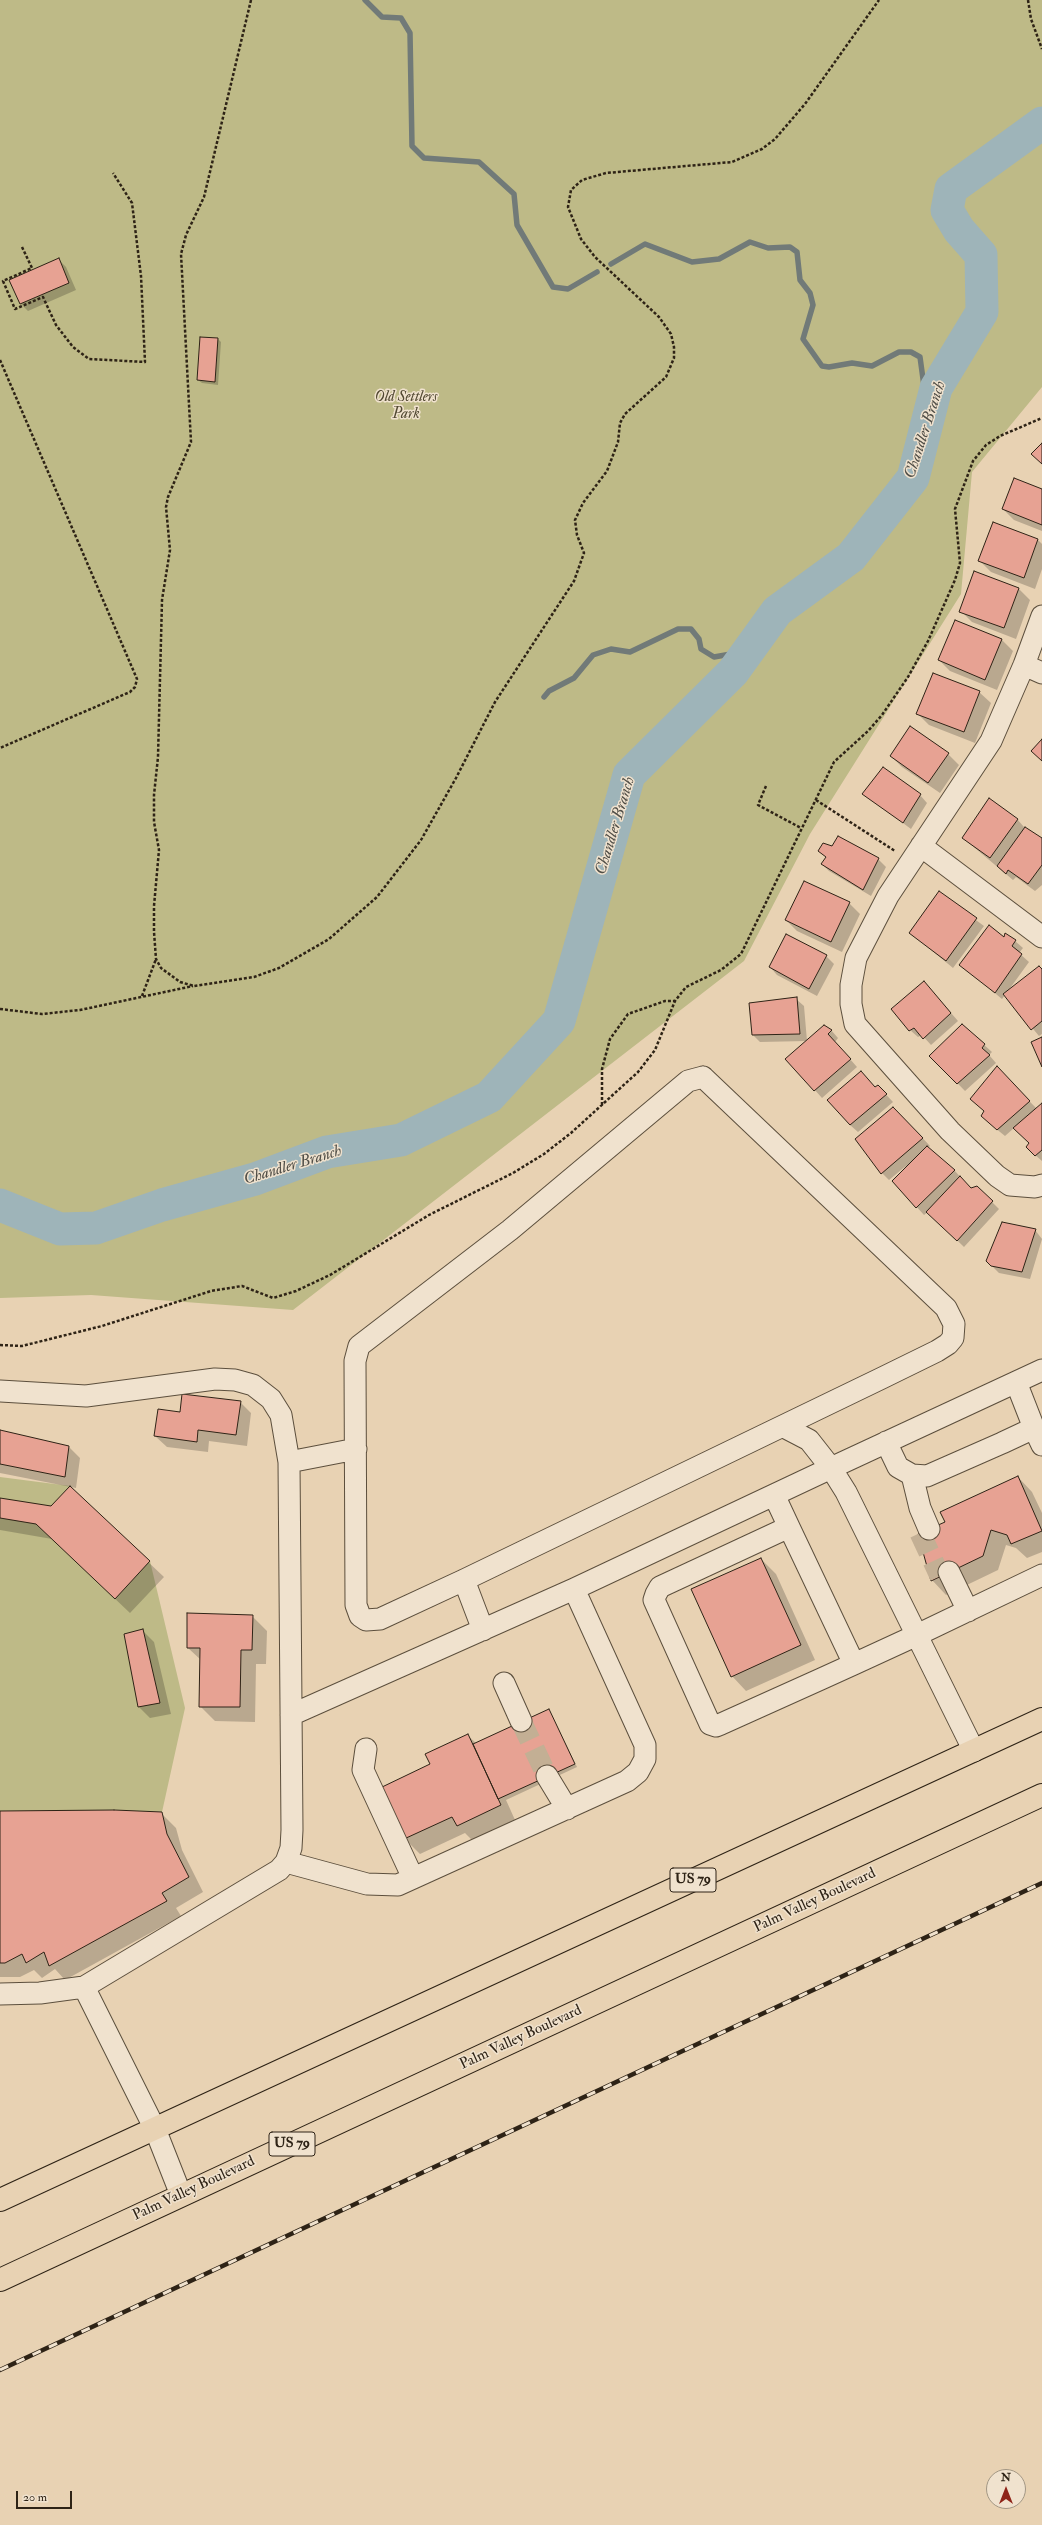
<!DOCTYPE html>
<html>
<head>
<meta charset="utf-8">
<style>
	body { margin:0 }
	#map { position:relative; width:1042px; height:2525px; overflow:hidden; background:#e8d2b3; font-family:"IM FELL Double Pica",serif }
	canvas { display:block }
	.north { position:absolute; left:986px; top:2469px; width:40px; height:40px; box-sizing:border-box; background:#f0e2ce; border:1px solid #a29684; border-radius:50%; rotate:0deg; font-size:11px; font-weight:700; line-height:16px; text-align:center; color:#2e2316 }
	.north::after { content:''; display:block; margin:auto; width:14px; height:18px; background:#8f2418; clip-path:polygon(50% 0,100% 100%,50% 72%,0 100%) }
	.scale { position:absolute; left:16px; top:2491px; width:56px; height:18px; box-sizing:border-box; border:2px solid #2e2316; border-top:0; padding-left:5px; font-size:12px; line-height:14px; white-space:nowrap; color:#2e2316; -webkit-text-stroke:3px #f0e2ce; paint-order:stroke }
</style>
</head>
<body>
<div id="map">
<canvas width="1042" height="2525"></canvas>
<div class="north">N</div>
<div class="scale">20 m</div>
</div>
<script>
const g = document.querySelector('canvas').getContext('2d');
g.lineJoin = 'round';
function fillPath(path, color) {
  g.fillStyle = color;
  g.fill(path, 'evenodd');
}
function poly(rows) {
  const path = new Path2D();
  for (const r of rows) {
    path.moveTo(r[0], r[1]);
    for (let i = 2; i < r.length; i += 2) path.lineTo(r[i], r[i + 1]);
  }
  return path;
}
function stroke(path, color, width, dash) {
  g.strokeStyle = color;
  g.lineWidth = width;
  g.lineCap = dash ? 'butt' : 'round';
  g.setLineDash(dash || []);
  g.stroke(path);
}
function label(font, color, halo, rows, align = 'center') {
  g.font = font + ' "IM FELL Double Pica",serif';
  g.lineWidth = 3;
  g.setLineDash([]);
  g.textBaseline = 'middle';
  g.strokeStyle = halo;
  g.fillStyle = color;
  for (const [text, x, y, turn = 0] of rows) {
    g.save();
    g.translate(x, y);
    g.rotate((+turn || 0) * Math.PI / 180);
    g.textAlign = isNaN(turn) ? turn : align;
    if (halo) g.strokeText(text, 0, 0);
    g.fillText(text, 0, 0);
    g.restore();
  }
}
fillPath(poly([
	[0,0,1042,0,1042,387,972,472,961,594,810,834,744,961,293,1310,91,1295,0,1298],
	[0,1477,70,1486,150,1561,185,1708,162,1812,0,1811]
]), '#beba87');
fillPath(poly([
	[58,259,66,267,76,290,28,311,21,304,11,280],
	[201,338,218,339,221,342,218,385,202,383,198,380],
	[1042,490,1042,531,1014,520,1003,509],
	[993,523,1038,540,1042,544,1042,569,1035,589,991,572,980,561],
	[975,573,1019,589,1030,600,1016,639,972,622,961,611],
	[955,621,1002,640,1013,651,997,690,950,671,939,660],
	[979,692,991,703,975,743,929,725,918,714],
	[948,754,959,765,940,793,902,767,891,756],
	[864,794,920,795,927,803,911,829],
	[1017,819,1024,827,1042,840,1042,885,1035,891,1016,877,1013,880,963,838],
	[820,851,878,859,886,867,871,896,829,871,822,864,827,858],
	[939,893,984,926,953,968,911,933],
	[849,903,860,914,842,952,797,931,786,920],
	[786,935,826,956,834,964,817,996,777,975,770,967],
	[1004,939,1015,941,1023,948,1019,953,1029,962,1008,991,1042,970,1042,1034,1039,1036,1005,995,1002,999,961,965],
	[931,990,958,1021,931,1045,922,1035,918,1037,910,1030],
	[796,999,804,1006,807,1041,760,1042,753,1035],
	[962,1025,992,1052,989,1055,996,1063,965,1091,931,1056],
	[831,1030,838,1038,835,1042,857,1067,822,1098,787,1059],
	[997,1068,1037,1109,1042,1105,1042,1161,1034,1154,1030,1143,1014,1128,1005,1136,989,1123,985,1111],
	[878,1086,893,1102,858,1132,850,1125],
	[901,1115,930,1146,927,1148,955,1171,972,1190,977,1187,999,1209,964,1247,928,1212,924,1215,893,1181,907,1165,889,1180,882,1173],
	[1035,1230,1042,1239,1030,1279,999,1273,992,1266],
	[240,1402,251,1413,247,1446,209,1441,208,1452,167,1447,155,1436,181,1413],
	[0,1431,69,1447,80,1458,76,1488,0,1473],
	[1018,1477,1032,1492,1042,1513,1042,1552,1027,1558,1016,1548,1006,1545,998,1570,946,1595,932,1580,946,1523],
	[70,1488,164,1577,130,1613,52,1539,0,1530,0,1500,51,1507],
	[761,1559,776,1574,815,1660,746,1691,732,1676],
	[252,1616,267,1631,266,1664,256,1664,255,1722,215,1721,200,1706,201,1660,188,1648],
	[142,1630,154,1642,171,1714,150,1718,139,1707],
	[549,1710,577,1767,506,1800,515,1820,472,1840,465,1833,420,1854,405,1839,431,1765,467,1735,476,1743],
	[0,1812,161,1813,176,1828,182,1850,203,1892,176,1908,181,1916,65,1980,55,1969,42,1978,34,1970,20,1977,0,1977]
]), '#0003');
stroke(poly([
	[365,0,382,17,401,18,410,33,412,146,424,158,479,162,514,194,517,225,553,287,568,289,597,272],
	[611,264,645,244,692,262,719,259,750,242,768,248,790,247,797,252,800,280,810,293,813,305,803,339,822,366,829,367,852,363,872,366,899,352,911,352,920,357,926,401,932,405],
	[544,697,549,691,574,678,593,655,611,649,630,652,678,629,691,629,699,639,701,649,714,657,748,651]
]), '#717a78', 5.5);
stroke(poly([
	[0,1205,60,1229,96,1228,162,1205,255,1179,327,1152,401,1140,489,1097,559,1021,629,775,733,672,777,611,851,557,913,478,936,388,982,312,981,255,959,230,947,210,951,189,1042,123]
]), '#9eb4b9', 33);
const building = poly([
	[59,258,69,283,20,304,9,280,59,258],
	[200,337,218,338,215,382,197,380,200,337],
	[1042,443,1042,464,1031,454,1042,443],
	[1014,478,1042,489,1042,525,1002,509,1014,478],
	[993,522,1038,539,1024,578,978,561,993,522],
	[974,571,1019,588,1004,628,959,612,974,571],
	[955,620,1002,639,985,680,938,660,955,620],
	[933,673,980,691,964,732,916,714,933,673],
	[910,726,949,753,928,783,890,756,910,726],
	[1042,739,1042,761,1031,751,1042,739],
	[883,767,921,794,903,823,862,794,883,767],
	[989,798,1018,819,990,858,962,838,989,798],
	[1025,827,1042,838,1042,865,1028,884,1008,870,1006,874,997,866,1025,827],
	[838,836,879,858,863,890,821,864,826,857,818,851,823,843,832,846,838,836],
	[804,881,850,902,831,942,785,920,804,881],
	[939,891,977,918,946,961,909,933,939,891],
	[989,925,1004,937,1005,933,1016,940,1012,946,1022,954,995,993,959,965,989,925],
	[786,934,827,955,809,989,769,967,786,934],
	[1039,966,1042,969,1042,1021,1031,1030,1003,994,1039,966],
	[924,981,951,1013,923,1039,914,1028,909,1031,891,1009,924,981],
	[797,997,800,1034,752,1035,749,1003,797,997],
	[962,1024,985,1044,982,1048,990,1055,957,1084,929,1056,962,1024],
	[824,1025,832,1030,828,1034,851,1059,814,1091,785,1059,824,1025],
	[1042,1037,1042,1067,1031,1042,1042,1037],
	[997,1066,1030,1101,997,1130,981,1116,984,1111,970,1099,997,1066],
	[861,1071,875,1087,878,1085,887,1094,850,1125,827,1100,861,1071],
	[1042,1103,1042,1150,1035,1156,1026,1147,1029,1143,1013,1128,1042,1103],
	[893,1107,923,1138,881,1174,855,1139,893,1107],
	[927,1146,955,1170,916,1208,892,1181,927,1146],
	[960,1176,971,1188,977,1186,993,1201,957,1241,926,1212,960,1176],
	[1002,1222,1036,1229,1022,1272,991,1266,986,1261,1002,1222],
	[182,1394,241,1401,236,1435,198,1430,197,1442,154,1436,158,1409,180,1412,182,1394],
	[0,1430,69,1446,65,1477,0,1464,0,1430],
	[1018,1476,1042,1531,1011,1544,1007,1535,991,1530,983,1556,931,1581,918,1534,945,1522,940,1512,1018,1476],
	[70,1486,150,1561,115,1599,36,1524,0,1518,0,1498,51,1506,70,1486],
	[761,1558,801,1645,731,1677,691,1589,761,1558],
	[187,1613,253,1615,252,1650,241,1650,240,1707,199,1707,200,1648,187,1648,187,1613],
	[143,1629,160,1703,138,1707,124,1634,143,1629],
	[549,1709,575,1764,498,1799,473,1744,549,1709],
	[468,1734,501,1805,457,1826,452,1817,404,1839,380,1788,430,1764,425,1754,468,1734],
	[114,1810,162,1812,167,1834,189,1877,162,1893,167,1901,49,1966,44,1952,26,1963,22,1954,5,1963,0,1963,0,1811,114,1810]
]);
fillPath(building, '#e7a293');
stroke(building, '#2e2316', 1);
stroke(poly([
	[920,1533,940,1576],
	[521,1721,547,1776]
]), '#c3af94', 21, [21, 10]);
const minor = poly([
	[1042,616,1024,665,991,741,888,896,856,958,851,985,851,1004,855,1024,950,1131,997,1176,1010,1185,1035,1187,1042,1185],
	[1024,665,1042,673],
	[921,846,1042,937],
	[703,1077,946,1308,954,1324,953,1338,948,1344,937,1351,882,1378,464,1580,380,1619,366,1620,360,1616,356,1605,355,1361,359,1346,510,1230,688,1081,703,1077],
	[0,1391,86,1396,215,1379,235,1380,253,1385,271,1399,281,1415,289,1462,292,1830,291,1848,286,1862,279,1870,84,1987,40,1993,0,1994],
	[784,1427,809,1440,831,1468,1042,1370],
	[1034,1428,1042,1445],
	[886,1442,898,1467,912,1475,927,1476,1002,1443,1034,1428,1016,1382],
	[289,1462,356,1449],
	[912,1475,920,1508,929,1529],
	[774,1495,789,1527],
	[949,1572,968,1611],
	[464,1580,483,1630],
	[854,1664,789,1527,660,1587,656,1594,654,1600,710,1724,716,1726,721,1724,821,1679,854,1664,917,1635,1042,1575],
	[504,1683,521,1721],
	[291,1715,574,1589,831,1468,846,1492,974,1751],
	[366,1749,363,1770,413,1878],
	[547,1776,567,1809],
	[286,1862,367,1884,398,1885,627,1781,638,1772,645,1759,645,1745,574,1589],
	[84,1987,155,2129,181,2195]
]);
const highway = poly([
	[0,2200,1042,1719],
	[0,2280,1042,1795]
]);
stroke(minor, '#5c4f3d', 23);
stroke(highway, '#2e2316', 24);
stroke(poly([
	[251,0,204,197,186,235,181,254,191,442,168,497,166,507,170,550,162,600,158,757,154,795,154,822,159,850,154,906,154,932,156,959,161,968,180,982,194,986,254,977,279,968,329,939,377,897,421,840,456,778,495,702,574,581,584,553,577,535,575,520,583,503,607,471,618,442,620,423,625,414,666,377,674,358,674,347,671,334,659,317,595,257,581,239,568,207,571,190,582,180,606,173,732,162,762,149,775,139,805,104,879,0],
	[1028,0,1031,19,1042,49],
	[22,247,32,268,3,281,15,309,43,297,56,325,73,347,89,359,145,362,141,276,132,203,113,173],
	[0,360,137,679,135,687,130,692,0,748],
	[766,786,758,805,801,828],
	[816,800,895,851],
	[142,996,156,959],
	[0,1009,42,1014,80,1010,193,986],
	[602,1105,602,1069,610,1039,628,1014,665,1001,675,1001],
	[0,1345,22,1346,102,1326,211,1291,242,1286,273,1298,296,1291,330,1275,429,1215,513,1173,544,1154,571,1133,638,1072,655,1050,675,1001,686,987,721,970,741,954,834,762,868,731,882,715,908,677,928,641,955,580,960,563,955,509,973,461,986,445,1000,436,1042,418]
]), '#2e2316', 2.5, [3, 2]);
stroke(minor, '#f0e2ce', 21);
stroke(highway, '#e8d2b3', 22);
const rail = poly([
	[0,2370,1042,1883]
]);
stroke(rail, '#2e2316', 4.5);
stroke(rail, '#f0e2ce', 3, [9]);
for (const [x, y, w] of [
	[693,1880,46],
	[292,2144,46]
]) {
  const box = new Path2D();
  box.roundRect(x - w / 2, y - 12, w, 24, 3);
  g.fillStyle = '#f0e2ce';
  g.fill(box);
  stroke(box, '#2e2316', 1);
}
label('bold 14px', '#2e2316', null, [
	["US 79",693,1880],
	["US 79",292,2144]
]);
label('italic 15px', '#524932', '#f0e2ce', [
	["Old Settlers",406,398],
	["Park",406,415]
]);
label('15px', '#2e2316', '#f0e2ce', [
	["Palm Valley Boulevard",815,1901,-25],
	["Palm Valley Boulevard",521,2038,-25],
	["Palm Valley Boulevard",194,2189,-25]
]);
label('italic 16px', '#504e47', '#f0e2ce', [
	["Chandler Branch",926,430,-72],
	["Chandler Branch",616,826,-73],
	["Chandler Branch",293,1166,-17]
]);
</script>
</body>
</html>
